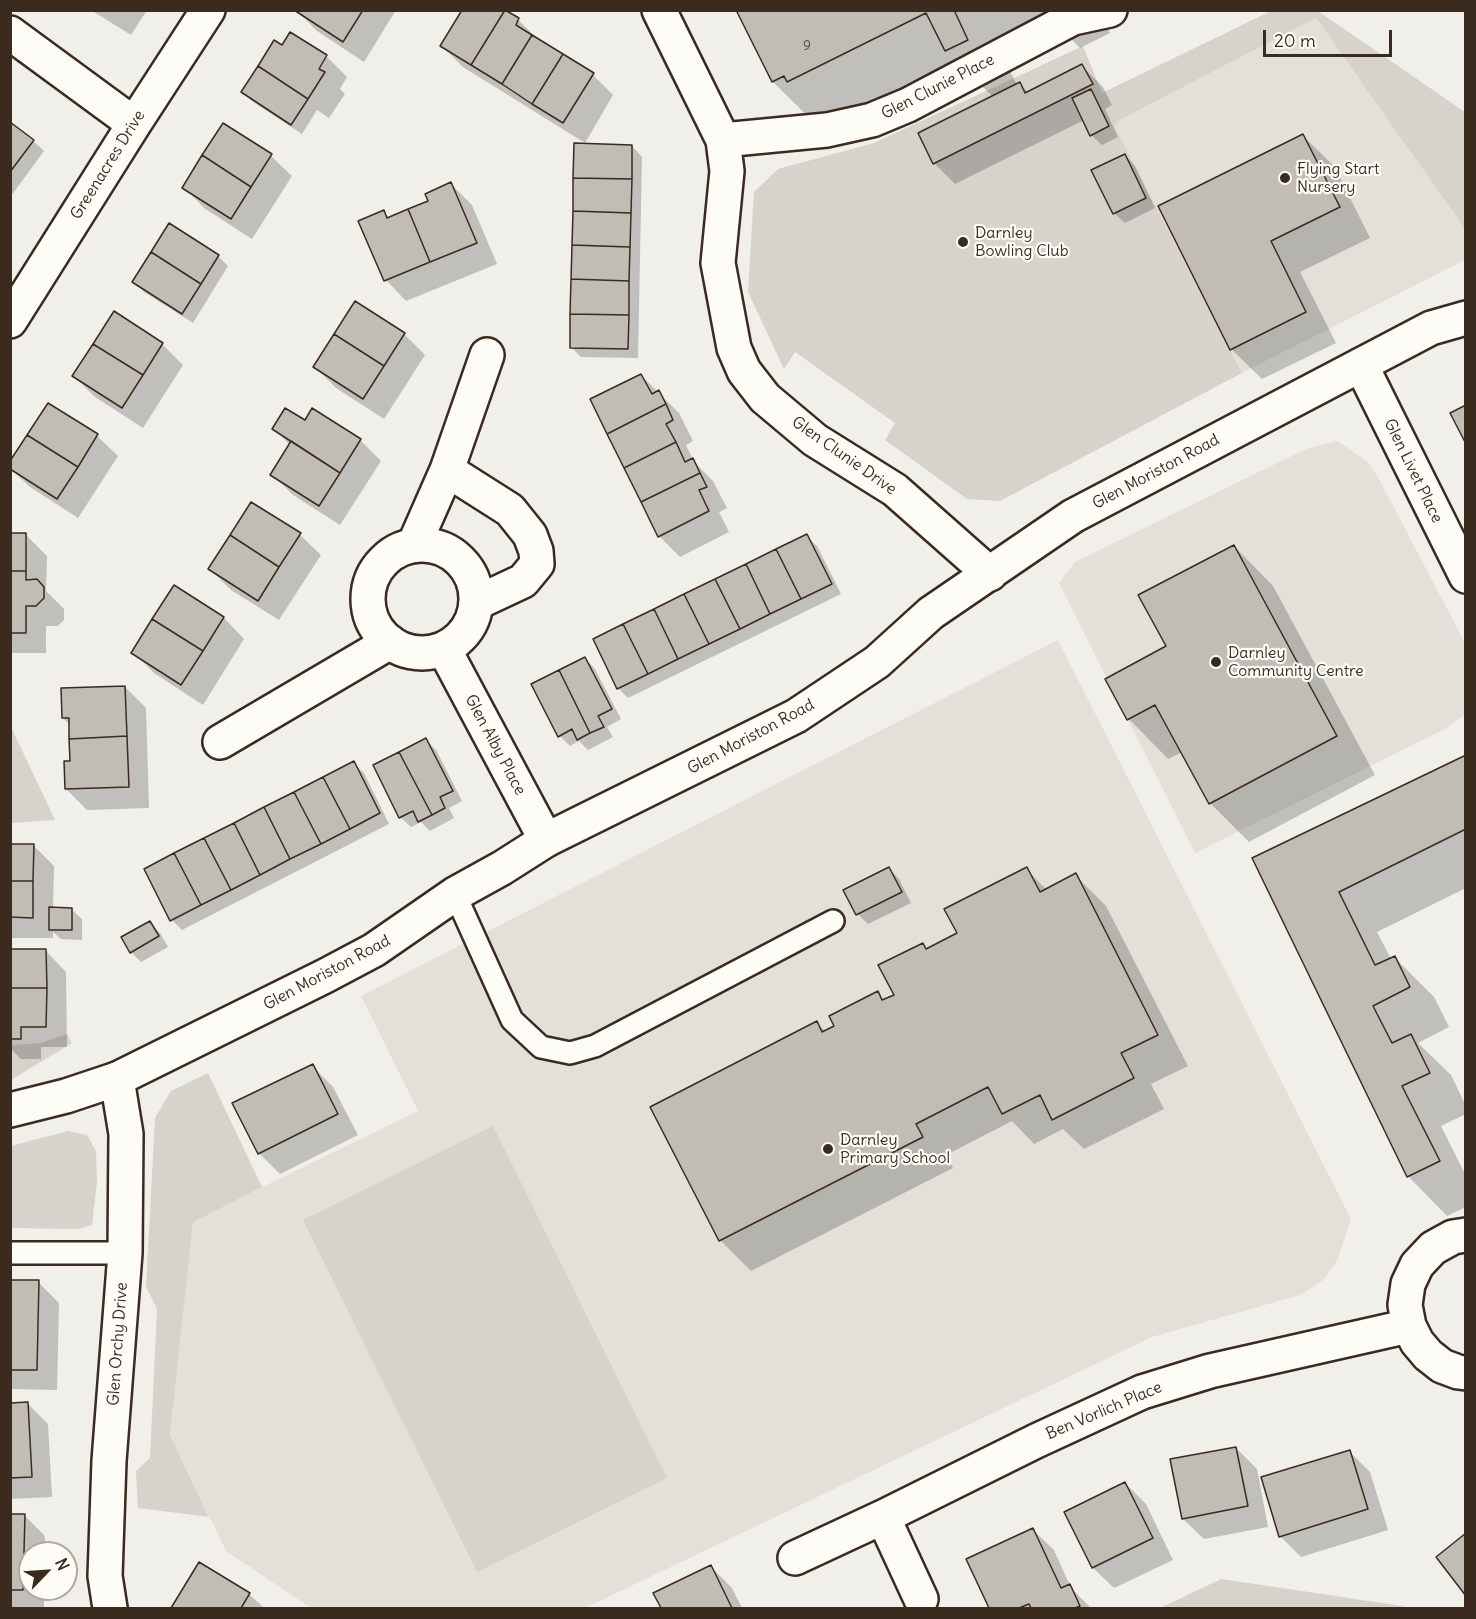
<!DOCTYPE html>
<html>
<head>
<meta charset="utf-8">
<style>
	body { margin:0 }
	#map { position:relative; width:1476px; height:1619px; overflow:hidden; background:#f1efea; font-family:Delius,sans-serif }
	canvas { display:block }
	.frame { position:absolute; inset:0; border:12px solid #3b2a1e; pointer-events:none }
	.north { position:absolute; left:18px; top:1541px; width:60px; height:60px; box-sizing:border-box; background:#fdfcf7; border:2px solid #afa8a0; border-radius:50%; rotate:65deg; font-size:16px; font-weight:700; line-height:24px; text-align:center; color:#3b2a1e }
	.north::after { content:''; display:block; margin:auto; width:21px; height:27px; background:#3b2a1e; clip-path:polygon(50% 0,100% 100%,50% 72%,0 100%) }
	.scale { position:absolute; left:1263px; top:30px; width:129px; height:27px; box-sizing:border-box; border:3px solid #3b2a1e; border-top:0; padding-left:8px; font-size:18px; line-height:21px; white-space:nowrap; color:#3b2a1e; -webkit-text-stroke:4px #fdfcf7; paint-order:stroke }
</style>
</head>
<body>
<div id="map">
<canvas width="1476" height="1619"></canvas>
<div class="frame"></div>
<div class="north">N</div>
<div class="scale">20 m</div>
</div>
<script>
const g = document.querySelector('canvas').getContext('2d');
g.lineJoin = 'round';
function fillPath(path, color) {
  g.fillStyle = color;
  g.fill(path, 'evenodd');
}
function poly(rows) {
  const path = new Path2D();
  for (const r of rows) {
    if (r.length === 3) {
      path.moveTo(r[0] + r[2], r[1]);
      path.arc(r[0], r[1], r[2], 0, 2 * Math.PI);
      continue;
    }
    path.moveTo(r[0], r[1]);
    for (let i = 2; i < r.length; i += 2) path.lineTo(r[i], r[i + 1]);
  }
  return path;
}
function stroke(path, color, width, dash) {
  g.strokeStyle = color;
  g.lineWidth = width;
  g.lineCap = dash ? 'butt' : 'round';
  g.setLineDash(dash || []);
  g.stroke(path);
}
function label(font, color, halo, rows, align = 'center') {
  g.font = font + ' Delius,sans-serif';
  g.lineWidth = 4.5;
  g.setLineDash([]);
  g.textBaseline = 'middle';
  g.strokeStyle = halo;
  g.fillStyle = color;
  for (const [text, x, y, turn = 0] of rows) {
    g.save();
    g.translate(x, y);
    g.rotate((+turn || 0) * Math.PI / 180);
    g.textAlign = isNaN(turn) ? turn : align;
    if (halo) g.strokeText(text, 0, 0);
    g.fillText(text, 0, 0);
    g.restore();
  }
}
fillPath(poly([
	[1316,18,1465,229,1465,260,1242,373,1115,127,1118,121],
	[1337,441,1368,462,1380,481,1465,643,1465,714,1445,729,1195,853,1059,583,1075,562,1308,448],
	[1058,640,1351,1219,1337,1261,1322,1281,1300,1295,1152,1337,585,1608,311,1608,226,1551,170,1435,193,1221,418,1111,361,996]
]), '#e3e0da');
fillPath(poly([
	[1271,11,1318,11,1465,112,1465,229,1316,18,1118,121,1115,127,1242,373,1000,501,967,499,885,440,895,423,795,352,784,369,748,292,754,192,778,169,874,143,1083,46,1102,93],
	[10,727,11,727,55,820,11,823],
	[67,1034,72,1043,11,1080,11,1045,41,1043],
	[208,1073,262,1187,193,1222,170,1435,209,1517,138,1508,136,1471,150,1458,157,1309,146,1287,155,1118,171,1091],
	[493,1126,667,1478,477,1572,303,1220],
	[68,1131,87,1135,96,1151,97,1182,92,1225,79,1229,11,1228,11,1146],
	[1221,1579,1403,1606,1405,1608,1160,1608]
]), '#d7d2cc');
fillPath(poly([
	[91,10,147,10,131,35],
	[296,10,396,10,364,62,317,31],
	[504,10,518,20,539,40,593,75,613,95,585,143,463,67,442,46],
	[742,10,1099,10,1110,33,1080,48,1059,26,1002,55,1017,85,1020,84,1029,93,1082,66,1103,87,1112,105,1105,109,1118,137,1102,145,1091,135,1084,120,955,184,934,163,993,97,968,72,827,135,773,82,739,12],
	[291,34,326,56,347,77,340,89,345,94,329,118,317,110,302,134,253,102,243,92,283,47],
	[10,124,33,141,44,151,11,196],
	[1303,136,1334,166,1370,238,1300,272,1336,343,1262,379,1231,349],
	[632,146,642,157,638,358,581,357,571,347],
	[1125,155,1135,166,1155,208,1125,223,1114,213],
	[271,156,292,176,252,239,204,208,184,187],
	[451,184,472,205,497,264,406,301,386,280,383,212,390,218,430,202],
	[218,256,228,266,193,323,144,292,134,281],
	[356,303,404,334,425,355,384,419,336,388,315,367],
	[162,344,183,365,143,428,95,397,74,376],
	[641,375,679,413,693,441,686,445,694,462,713,481,727,508,719,512,729,532,680,557,659,536],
	[305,423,360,440,381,461,340,525,293,495,272,474,290,445,274,429],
	[97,436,118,456,78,518,30,487,10,468],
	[10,535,26,535,47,556,46,591,64,609,64,620,58,626,46,626,46,653,10,653],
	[300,535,321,555,279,620,231,590,210,569],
	[806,536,817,546,841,594,628,698,618,688],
	[1234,546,1273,586,1375,775,1249,842,1210,803,1182,752,1168,759,1129,719,1107,679,1168,646],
	[174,587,224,618,244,639,203,705,154,673,133,652],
	[585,658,595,669,621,719,607,727,613,737,588,750,579,741,570,746,560,736],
	[125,687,146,708,149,808,87,810,66,789,71,762,70,725,63,718],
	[426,740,436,750,462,801,449,808,454,818,430,831,421,822,411,827,400,817],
	[1466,756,1466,888,1377,932,1391,959,1394,957,1434,997,1449,1027,1418,1043,1451,1075,1466,1106,1466,1114,1441,1126,1466,1176,1466,1207,1447,1216,1408,1176,1254,859],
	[353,763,364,773,389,824,182,930,172,920],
	[10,845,33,845,54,866,53,909,71,909,82,919,82,940,61,939,53,932,53,938,10,938],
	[889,868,899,879,911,903,868,924,858,914,845,890],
	[1026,869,1047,890,1075,875,1106,906,1188,1066,1151,1084,1164,1109,1084,1149,1063,1129,1034,1144,1012,1121,946,1155,953,1168,751,1271,720,1240,817,1023,826,1032,836,1027,877,993,885,1001,896,995,922,944,928,950,959,934],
	[150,923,160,933,168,947,141,962,131,952],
	[10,951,46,951,66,972,67,1047,41,1047,41,1059,21,1059,10,1048],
	[312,1066,333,1087,358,1135,280,1174,259,1153],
	[10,1281,38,1282,59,1303,57,1390,10,1389],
	[27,1403,48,1424,52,1497,10,1499,10,1404],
	[1236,1448,1257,1469,1268,1527,1204,1539,1183,1519],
	[1350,1452,1370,1472,1388,1530,1301,1557,1280,1536],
	[1125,1483,1146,1504,1173,1560,1114,1588,1093,1568,1066,1513],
	[10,1515,24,1515,45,1536,45,1553,30,1553,30,1589,44,1589,44,1608,10,1608],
	[1033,1530,1054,1550,1071,1588,1091,1608,991,1608,968,1560],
	[200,1564,249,1594,264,1608,173,1608],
	[711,1567,732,1588,742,1608,663,1608,655,1594]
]), '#0003');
const building = poly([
	[294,10,363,10,343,42,294,10],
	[462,10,505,10,471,65,440,46,462,10],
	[505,10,519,18,516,25,532,35,502,84,471,65,505,10],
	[739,10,954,10,968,40,945,51,926,13,787,82,784,76,772,82,737,12,739,10],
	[290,32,327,55,319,69,325,72,308,99,258,66,274,40,282,45,290,32],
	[532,35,563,54,532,104,502,84,532,35],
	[563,54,594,73,563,123,532,104,563,54],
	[1082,64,1093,84,933,164,918,133,1020,82,1025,93,1082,64],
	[258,66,308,99,291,125,241,92,258,66],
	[1091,89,1109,126,1090,136,1072,98,1091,89],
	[10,122,34,140,10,172,10,122],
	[223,123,272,154,251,187,202,155,223,123],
	[1303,134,1340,207,1271,241,1306,312,1230,350,1158,206,1303,134],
	[574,143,632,145,632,179,573,178,574,143],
	[1125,154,1146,198,1113,214,1091,170,1125,154],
	[202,155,251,187,231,219,182,188,202,155],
	[573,178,632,179,631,213,573,211,573,178],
	[451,182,477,243,430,262,408,209,428,201,425,194,451,182],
	[408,209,430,262,384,281,358,221,384,210,387,218,408,209],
	[573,211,631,213,630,247,572,245,573,211],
	[169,223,219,255,201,284,151,252,169,223],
	[572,245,630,247,629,281,571,279,572,245],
	[151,252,201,284,182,314,132,282,151,252],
	[571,279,629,281,629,315,570,314,571,279],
	[355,301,405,333,384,366,334,334,355,301],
	[114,311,163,343,143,375,93,344,114,311],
	[570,314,629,315,628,349,570,348,570,314],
	[334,334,384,366,363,399,313,367,334,334],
	[93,344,143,375,122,408,72,376,93,344],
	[641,374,652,394,659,390,666,404,607,434,590,399,641,374],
	[48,403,98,434,78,467,27,435,48,403],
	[666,404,673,420,666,424,676,442,624,468,607,434,666,404],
	[1466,405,1466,444,1450,413,1466,405],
	[285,408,305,420,312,408,361,439,340,473,272,429,285,408],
	[27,435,78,467,57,499,10,469,10,461,27,435],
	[291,441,340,473,319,506,270,475,291,441],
	[676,442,685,462,693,458,700,473,641,502,624,468,676,442],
	[700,473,707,487,699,490,709,511,658,537,641,502,700,473],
	[251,502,301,533,279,567,230,535,251,502],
	[10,533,26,533,26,571,10,571,10,533],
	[807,534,832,584,801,599,776,549,807,534],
	[230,535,279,567,258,601,208,569,230,535],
	[1234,545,1337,736,1209,804,1155,705,1127,720,1105,679,1166,646,1138,595,1234,545],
	[776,549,801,599,770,614,746,564,776,549],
	[746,564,770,614,740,629,715,579,746,564],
	[10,571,26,571,26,580,37,579,44,587,44,598,36,606,26,606,26,633,10,633,10,571],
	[715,579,740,629,709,644,684,594,715,579],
	[174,585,224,617,203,651,152,619,174,585],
	[684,594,709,644,678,659,654,609,684,594],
	[654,609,678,659,648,674,623,624,654,609],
	[152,619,203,651,181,685,131,653,152,619],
	[623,624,648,674,617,689,593,639,623,624],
	[585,657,612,709,598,716,604,727,590,733,559,670,585,657],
	[559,670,590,733,577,740,572,729,558,737,531,684,559,670],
	[125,686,127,736,69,739,69,718,62,718,61,688,125,686],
	[127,736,129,787,65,789,64,761,70,761,69,739,127,736],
	[426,738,453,791,440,797,445,808,432,815,399,752,426,738],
	[399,752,432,815,418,822,413,811,399,818,373,765,399,752],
	[1466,755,1466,829,1339,892,1375,965,1395,956,1410,987,1373,1006,1392,1043,1411,1034,1430,1073,1402,1086,1440,1161,1407,1177,1252,858,1466,755],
	[354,761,380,813,350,829,323,777,354,761],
	[323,777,350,829,321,844,294,792,323,777],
	[294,792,321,844,290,859,264,807,294,792],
	[264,807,290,859,260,875,234,823,264,807],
	[234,823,260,875,231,890,204,838,234,823],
	[204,838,231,890,201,905,174,853,204,838],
	[10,844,34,844,33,881,10,881,10,844],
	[174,853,201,905,170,921,144,869,174,853],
	[889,867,902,892,856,915,843,890,889,867],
	[1027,867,1040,892,1076,873,1158,1035,1121,1053,1134,1078,1052,1120,1040,1095,1002,1114,988,1087,916,1124,923,1137,719,1241,650,1107,817,1021,822,1032,834,1026,829,1016,878,991,882,1000,894,995,878,965,923,943,926,949,957,933,944,909,1027,867],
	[10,881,33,881,33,918,10,917,10,881],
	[49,907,72,908,72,930,49,930,49,907],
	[150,921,159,936,130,953,121,937,150,921],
	[10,949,46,949,47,988,10,988,10,949],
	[10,988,47,988,46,1027,21,1027,21,1039,10,1039,10,988],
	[313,1064,338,1114,258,1154,232,1103,313,1064],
	[10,1280,39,1280,37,1370,10,1370,10,1280],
	[28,1402,32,1477,10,1478,10,1403,28,1402],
	[1236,1447,1248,1506,1182,1519,1170,1459,1236,1447],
	[1350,1450,1368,1509,1279,1537,1261,1477,1350,1450],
	[1125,1482,1153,1538,1092,1568,1064,1512,1125,1482],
	[10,1514,25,1514,23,1590,10,1590,10,1514],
	[1033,1528,1061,1588,1070,1584,1080,1606,1075,1608,1031,1608,1029,1604,1019,1608,989,1608,966,1559,1033,1528],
	[1466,1533,1466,1596,1436,1557,1466,1533],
	[199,1562,250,1593,241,1608,171,1608,199,1562],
	[711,1565,732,1608,661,1608,653,1593,711,1565]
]);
fillPath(building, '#c1bcb4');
stroke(building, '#3b2a1e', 1.5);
const service = poly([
	[455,894,512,1020,541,1047,570,1053,595,1046,833,921],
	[10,1253,125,1253]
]);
const minor = poly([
	[659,10,723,140,727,171,718,263,734,348,744,371,765,398,815,440,895,490,990,574],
	[10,33,134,124],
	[723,140,827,130,872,120,908,105,1073,18,1110,10],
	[10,321,134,124,208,10],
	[1361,365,1466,576],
	[447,470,510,510,530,535,536,551,537,564,523,581,476,603],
	[414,545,447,470,487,355],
	[422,599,54],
	[444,649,546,840],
	[220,742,390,642],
	[1466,1235,1453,1237,1433,1248,1417,1265,1408,1284,1405,1305,1409,1326,1417,1342,1428,1355,1442,1366,1458,1372,1466,1373],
	[883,1517,921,1599],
	[795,1558,883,1517,1036,1441,1142,1392,1210,1371,1409,1326],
	[110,1608,105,1576,109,1461,125,1253,126,1134,117,1079]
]);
const tertiary = poly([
	[10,1110,66,1096,117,1079,325,976,374,950,455,894,502,868,546,840,796,716,877,662,931,613,1073,516,1431,328,1466,318]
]);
stroke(service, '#3b2a1e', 26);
stroke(minor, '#3b2a1e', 38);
stroke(tertiary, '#3b2a1e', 38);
stroke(service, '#fdfcf7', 21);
stroke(minor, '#fdfcf7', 33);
stroke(tertiary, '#fdfcf7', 33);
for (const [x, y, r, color] of [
	[1285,178,6,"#3b2a1e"],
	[963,242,6,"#3b2a1e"],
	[1216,662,6,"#3b2a1e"],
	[828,1149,6,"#3b2a1e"]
]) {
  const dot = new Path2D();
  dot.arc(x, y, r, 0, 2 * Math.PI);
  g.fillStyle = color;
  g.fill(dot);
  stroke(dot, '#fdfcf7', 2);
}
label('14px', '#5c4e44', null, [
	["9",807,46]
]);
label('16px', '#3b2a1e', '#fdfcf7', [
	["Glen Clunie Place",938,87,-27],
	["Greenacres Drive",108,165,-58],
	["Glen Clunie Drive",844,456,35],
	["Glen Livet Place",1413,471,64],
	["Glen Moriston Road",1156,472,-28],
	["Glen Moriston Road",751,737,-28],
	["Glen Alby Place",495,745,62],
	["Glen Moriston Road",327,973,-28],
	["Glen Orchy Drive",118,1344,-86],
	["Ben Vorlich Place",1104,1411,-23]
]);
label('16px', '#3b2a1e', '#fdfcf7', [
	["Flying Start",1297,169],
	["Nursery",1297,187],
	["Darnley",975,233],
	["Bowling Club",975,251],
	["Darnley",1228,653],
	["Community Centre",1228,671],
	["Darnley",840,1140],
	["Primary School",840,1158]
], 'left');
</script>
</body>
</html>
